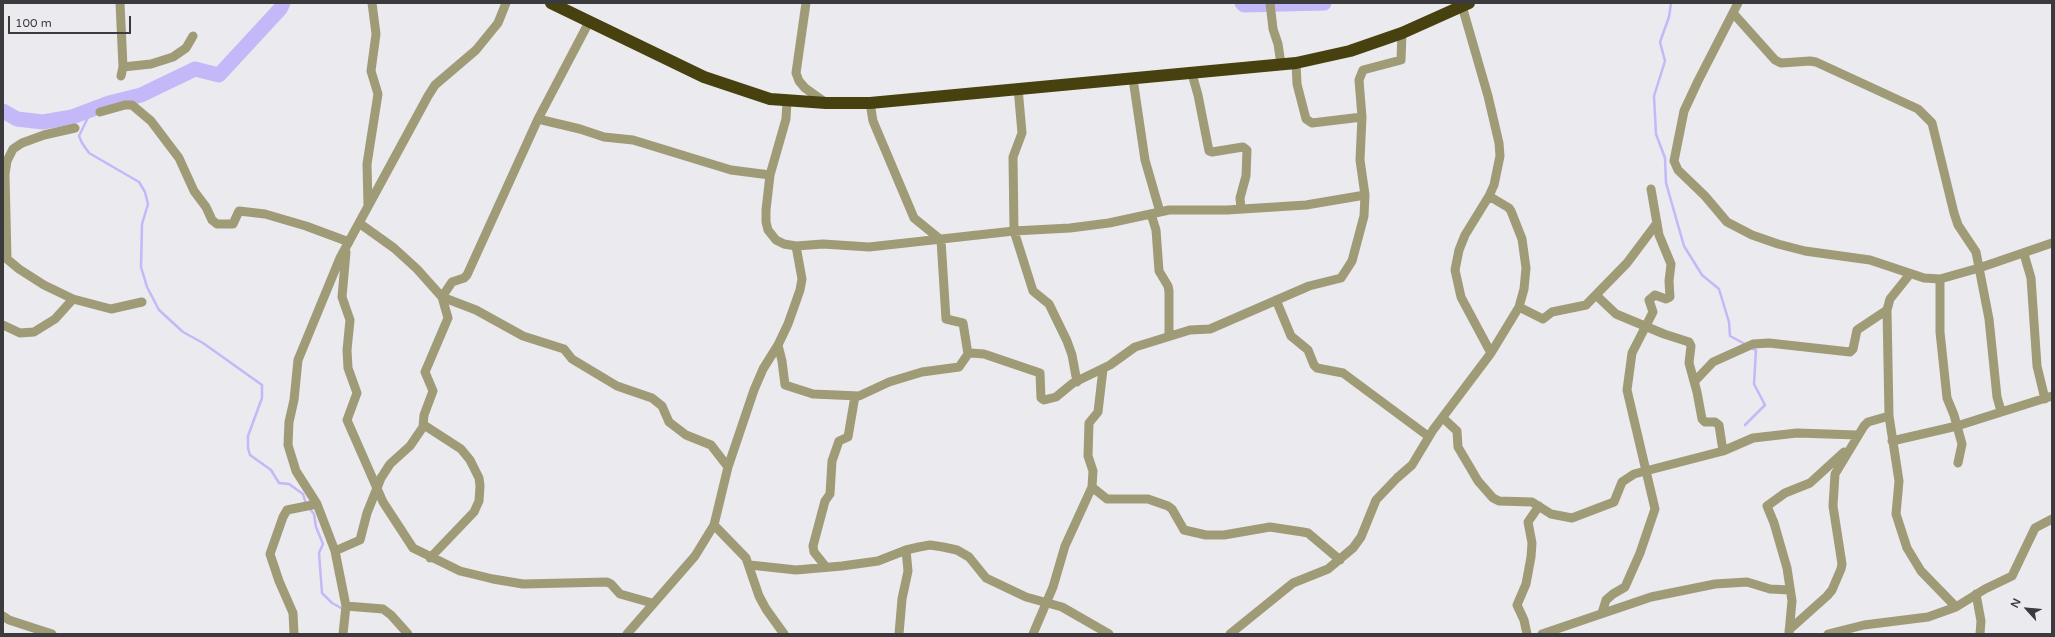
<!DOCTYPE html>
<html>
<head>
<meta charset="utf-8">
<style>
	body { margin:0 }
	#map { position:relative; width:2055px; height:637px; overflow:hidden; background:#ebeaee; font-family:"Varela Round",sans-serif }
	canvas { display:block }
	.frame { position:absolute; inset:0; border:4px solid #3b3b3d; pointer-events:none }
	.north { position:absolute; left:2007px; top:589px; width:40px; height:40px; -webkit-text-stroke:3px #ebeaee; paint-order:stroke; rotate:297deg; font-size:11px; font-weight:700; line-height:16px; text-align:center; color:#3b3b3d }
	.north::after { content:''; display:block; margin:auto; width:14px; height:18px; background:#3b3b3d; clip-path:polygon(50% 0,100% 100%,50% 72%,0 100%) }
	.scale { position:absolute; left:8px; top:16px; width:123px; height:18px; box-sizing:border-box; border:2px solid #3b3b3d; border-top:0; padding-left:5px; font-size:12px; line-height:14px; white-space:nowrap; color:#3b3b3d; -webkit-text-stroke:3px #ebeaee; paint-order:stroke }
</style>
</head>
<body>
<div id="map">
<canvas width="2055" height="637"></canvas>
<div class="frame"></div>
<div class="north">N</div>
<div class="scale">100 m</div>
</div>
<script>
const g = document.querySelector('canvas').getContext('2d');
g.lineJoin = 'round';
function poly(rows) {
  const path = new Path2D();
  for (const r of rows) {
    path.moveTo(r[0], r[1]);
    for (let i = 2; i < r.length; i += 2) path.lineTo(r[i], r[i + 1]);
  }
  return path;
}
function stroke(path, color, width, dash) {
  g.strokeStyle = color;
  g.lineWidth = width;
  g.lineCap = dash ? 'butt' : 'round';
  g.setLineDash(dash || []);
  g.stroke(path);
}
stroke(poly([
	[1671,3,1669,17,1660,42,1665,61,1654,96,1656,134,1665,158,1666,183,1684,246,1702,275,1719,289,1729,322,1730,336,1745,344],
	[92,109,79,136,82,143,89,153,139,182,145,192,148,204,142,224,141,267,147,287,159,310,183,332,203,343,262,385,262,398,248,436,248,448,250,455,271,470,279,483,289,484,303,494,306,504],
	[1745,425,1765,405,1754,384,1756,350,1751,348],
	[309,508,314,514,316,527,323,544,319,553,322,593,332,603,343,609]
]), '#c4b8f8', 2.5);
stroke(poly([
	[1242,3,1244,5,1324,3],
	[3,111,17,119,43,122,72,117,109,103,141,95,195,69,219,75,280,9,283,3]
]), '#c4b8f8', 15);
stroke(poly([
	[120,3,123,67,121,76],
	[806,3,796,73,799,81,805,88,826,103],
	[1270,3,1273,29,1278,44,1281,64],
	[1738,3,1698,81,1684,111,1674,161,1678,170,1705,196,1727,222,1752,235,1778,244,1805,251,1870,260,1924,278,1940,279,1979,268,2052,243],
	[1733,13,1775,60,1781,63,1810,61,1816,62,1918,109,1932,123,1954,213,1958,225,1976,252,1989,319,1997,397,2001,411],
	[1296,63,1297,84,1306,119,1312,123,1362,117],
	[123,67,151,64,173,57,186,48,193,36],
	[1192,74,1198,95,1209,151,1212,152,1243,147,1247,150,1246,176,1240,198,1241,209],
	[1133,79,1145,160,1160,212],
	[1018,88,1022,133,1013,157,1014,231,1033,291,1049,304,1067,341,1072,355,1077,382],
	[870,103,873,121,914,218,941,240,946,319,963,323,968,354],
	[100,112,125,105,132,105,151,121,179,158,194,191,206,207,212,220,217,224,233,224,239,211,265,214,306,226,349,242],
	[538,119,580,129,604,137,633,140,731,170,770,175],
	[1489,196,1509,208,1511,211,1522,239,1526,268,1524,289,1519,307,1491,353],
	[368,206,367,164,378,94,371,71,376,34,372,3],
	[1151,214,1156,230,1159,271,1168,286,1169,291,1169,336],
	[796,246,823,244,869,247,1014,231,1070,228,1109,223,1169,210,1227,210,1306,205,1365,195],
	[346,252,342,297,350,320,347,350,348,368,357,393,347,420,383,502,413,548,460,571,493,579,523,584,607,582,611,584,620,594,652,603],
	[2024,254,2031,278,2037,366,2045,399],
	[1910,274,1890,299,1887,310,1889,416,1899,481,1896,514,1907,548,1921,571,1956,607],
	[1940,279,1940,332,1947,398,1954,415,1962,444,1958,463],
	[1597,296,1616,314,1664,334,1689,342,1691,346,1689,363,1697,392,1702,419,1705,422,1715,422,1719,425,1723,451],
	[442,297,476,310,523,336,564,349,572,359,617,386,652,398,662,406,669,422,686,435,711,445,728,467],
	[442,297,452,282,464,278,467,275,538,119,589,22],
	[73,299,44,285,19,269,7,259,5,174,7,161,13,149,22,143,44,135,75,128],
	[1276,300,1291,336,1308,350,1314,365,1317,368,1343,373,1428,436],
	[1519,307,1543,319,1552,312,1586,305,1627,263,1657,223],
	[3,325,20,333,34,332,55,319,73,299,111,309,142,302],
	[778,345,782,361,785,385,813,394,859,396,889,382,922,372,959,367,968,354,971,353,984,354,1040,373,1041,398,1044,400,1056,397,1073,383,1110,365,1135,347,1190,330,1210,329,1309,286,1341,278,1352,261,1364,216,1365,195,1360,160,1362,117,1359,80,1363,70,1401,60,1402,33],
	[1695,381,1713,362,1753,344,1769,343,1850,352,1853,349,1857,330,1887,310],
	[1443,418,1457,431,1458,447,1478,481,1493,498,1499,501,1532,502,1551,514,1572,518,1614,502,1622,482,1634,474,1723,451,1753,438,1797,433,1857,435],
	[424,425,461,449,470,460,479,478,480,486,479,501,474,512,430,558],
	[1892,441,1957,426,2052,396],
	[1092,487,1107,499,1148,499,1168,506,1172,509,1184,530,1206,535,1224,535,1270,527,1303,532,1308,533,1340,560],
	[714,525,746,558,759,596,766,609,784,634],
	[335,551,360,540,367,513,381,478,390,464,410,446,423,427,424,415,433,391,425,372,448,318,442,297,417,269,394,248,359,223],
	[750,565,796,570,842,566,878,561,906,550,919,547,930,545,943,547,957,550,969,557,986,578,1026,597,1062,607,1109,634],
	[826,567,814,552,813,546,825,501,830,494,832,461,839,441,848,437,855,396],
	[1976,594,1981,621,1980,634],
	[346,606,383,609,391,615,408,634],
	[1602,613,1606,600,1613,594,1625,587,1640,553,1655,509,1627,390,1632,353,1653,312,1649,300,1655,295,1666,299,1670,297,1669,281,1671,264,1659,235,1651,189],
	[3,616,9,620,52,634],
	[1789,630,1827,596,1832,590,1841,569,1842,564,1833,506,1835,474,1864,426,1868,422,1889,416],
	[1789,633,1792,601,1787,568,1774,523,1767,506,1785,493,1810,483,1844,452],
	[294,634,293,613,279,581,270,554,283,517,287,510,317,504],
	[343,634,346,606,335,551,317,504,296,471,288,445,289,422,294,400,298,360,340,258,428,96,435,85,476,50,498,23,506,3],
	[627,634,695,556,714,525,728,467,754,390,763,369,778,345,788,324,800,290,802,279,796,246,784,244,776,240,768,230,766,222,766,210,770,175,786,119,787,101],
	[899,634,902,599,908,571,906,550],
	[1033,634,1053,587,1065,546,1092,487,1093,471,1088,456,1089,423,1098,412,1103,369],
	[1230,634,1293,583,1328,569,1353,548,1361,537,1376,500,1397,478,1412,465,1433,430,1491,353,1461,297,1455,270,1459,250,1465,235,1489,196,1494,185,1500,156,1499,143,1488,96,1462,6],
	[1527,634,1524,620,1517,605,1526,584,1531,557,1532,543,1528,522,1539,506],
	[1542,634,1651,597,1715,584,1747,582,1770,589,1790,590],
	[1828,634,1864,625,1928,617,1956,607,1985,589,2012,576,2035,528,2052,519]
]), '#9f9b77', 9);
stroke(poly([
	[551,3,704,77,770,99,826,103,870,103,1296,63,1350,51,1402,33,1469,3]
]), '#47410f', 12);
</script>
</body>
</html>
